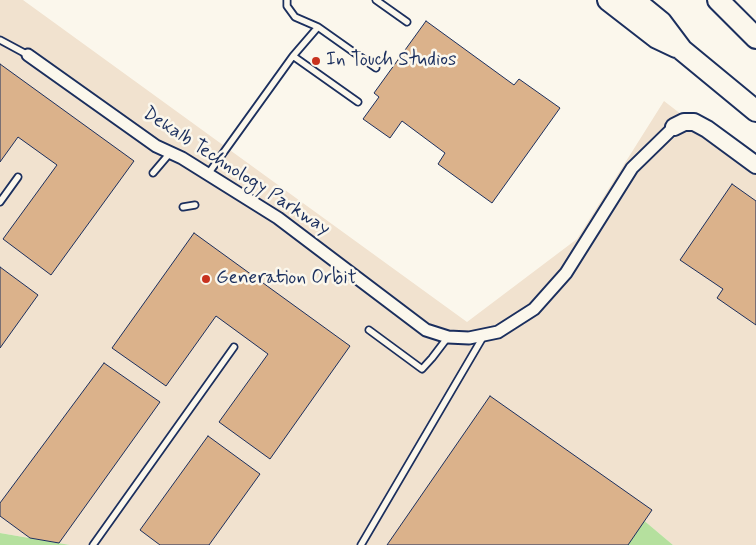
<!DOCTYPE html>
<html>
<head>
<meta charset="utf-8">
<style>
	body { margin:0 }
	canvas { display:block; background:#fbf7ec }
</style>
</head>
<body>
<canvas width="756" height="545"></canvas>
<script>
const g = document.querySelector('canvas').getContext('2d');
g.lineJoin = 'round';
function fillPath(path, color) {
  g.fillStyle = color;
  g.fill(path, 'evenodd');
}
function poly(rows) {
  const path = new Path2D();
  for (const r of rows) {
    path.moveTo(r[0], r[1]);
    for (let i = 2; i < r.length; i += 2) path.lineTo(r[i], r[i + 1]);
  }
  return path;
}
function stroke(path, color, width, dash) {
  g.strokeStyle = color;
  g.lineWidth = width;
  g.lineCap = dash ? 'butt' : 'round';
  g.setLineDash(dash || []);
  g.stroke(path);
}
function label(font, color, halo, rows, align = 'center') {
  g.font = font + ' Mynerve,sans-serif';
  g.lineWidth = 5;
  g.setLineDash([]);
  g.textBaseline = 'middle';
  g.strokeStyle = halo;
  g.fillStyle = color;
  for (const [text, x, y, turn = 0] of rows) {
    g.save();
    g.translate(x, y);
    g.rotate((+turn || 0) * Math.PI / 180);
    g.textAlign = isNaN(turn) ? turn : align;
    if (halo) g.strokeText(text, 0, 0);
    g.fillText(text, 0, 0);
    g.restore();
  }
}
fillPath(poly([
	[0,0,23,0,467,322,577,239,664,101,756,172,756,545,673,545,635,513,615,545,70,545,0,533]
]), '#f1e2cf');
fillPath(poly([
	[635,513,673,545,615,545],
	[0,533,70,545,0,545]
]), '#b5e09e');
const building = poly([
	[426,21,514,85,519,79,560,108,492,203,438,164,445,153,402,121,390,138,363,119,379,97,374,93,426,21],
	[0,64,134,161,51,275,3,239,57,165,18,137,0,162,0,64],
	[732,184,756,201,756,325,717,298,723,289,680,260,732,184],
	[194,233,350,346,270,459,219,422,268,354,216,316,166,386,112,348,194,233],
	[0,267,38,295,0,348,0,267],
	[104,363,160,402,59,543,30,538,0,516,0,503,104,363],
	[490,396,652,510,628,545,387,545,490,396],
	[208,436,260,474,209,545,160,545,140,530,208,436]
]);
fillPath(building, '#dbb28b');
stroke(building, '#1b2f5e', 1);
const lane = poly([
	[287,0,287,6,295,17,318,27],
	[376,0,407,22],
	[0,40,28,55],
	[293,56,358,102],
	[153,173,170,153],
	[208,174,293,56,318,27,376,68],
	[0,202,18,177],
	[183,207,195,205],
	[369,330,422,369,432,358,448,337],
	[93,545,234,347],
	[361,545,483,337]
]);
const street = poly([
	[28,55,156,146,182,158,278,218,426,330,448,337,469,338,498,332,534,309,566,273,632,168,674,127]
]);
const secondary = poly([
	[674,127,684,122,694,122,707,129,756,165]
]);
const highway = poly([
	[608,0,657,38,676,47],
	[634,0,661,22,682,50,756,111],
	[718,0,756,38]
]);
stroke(lane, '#1b2f5e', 9);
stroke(street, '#1b2f5e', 15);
stroke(secondary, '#1b2f5e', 20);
stroke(highway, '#1b2f5e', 24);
stroke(lane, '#fbf7ec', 5.5);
stroke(street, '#fbf7ec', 11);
stroke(secondary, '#fbf7ec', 16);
stroke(highway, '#fbf7ec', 20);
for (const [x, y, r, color] of [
	[316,61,5,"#c8321e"],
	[206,279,5,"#c8321e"]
]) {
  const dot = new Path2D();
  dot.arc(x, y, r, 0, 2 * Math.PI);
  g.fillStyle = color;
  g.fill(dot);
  stroke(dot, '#fbf7ec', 2);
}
label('19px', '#1b2f5e', '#fbf7ec', [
	["In Touch Studios",326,61],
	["Generation Orbit",216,279]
], 'left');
label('19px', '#1b2f5e', '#fbf7ec', [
	["Dekalb Technology Parkway",236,172,33]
]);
</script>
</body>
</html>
